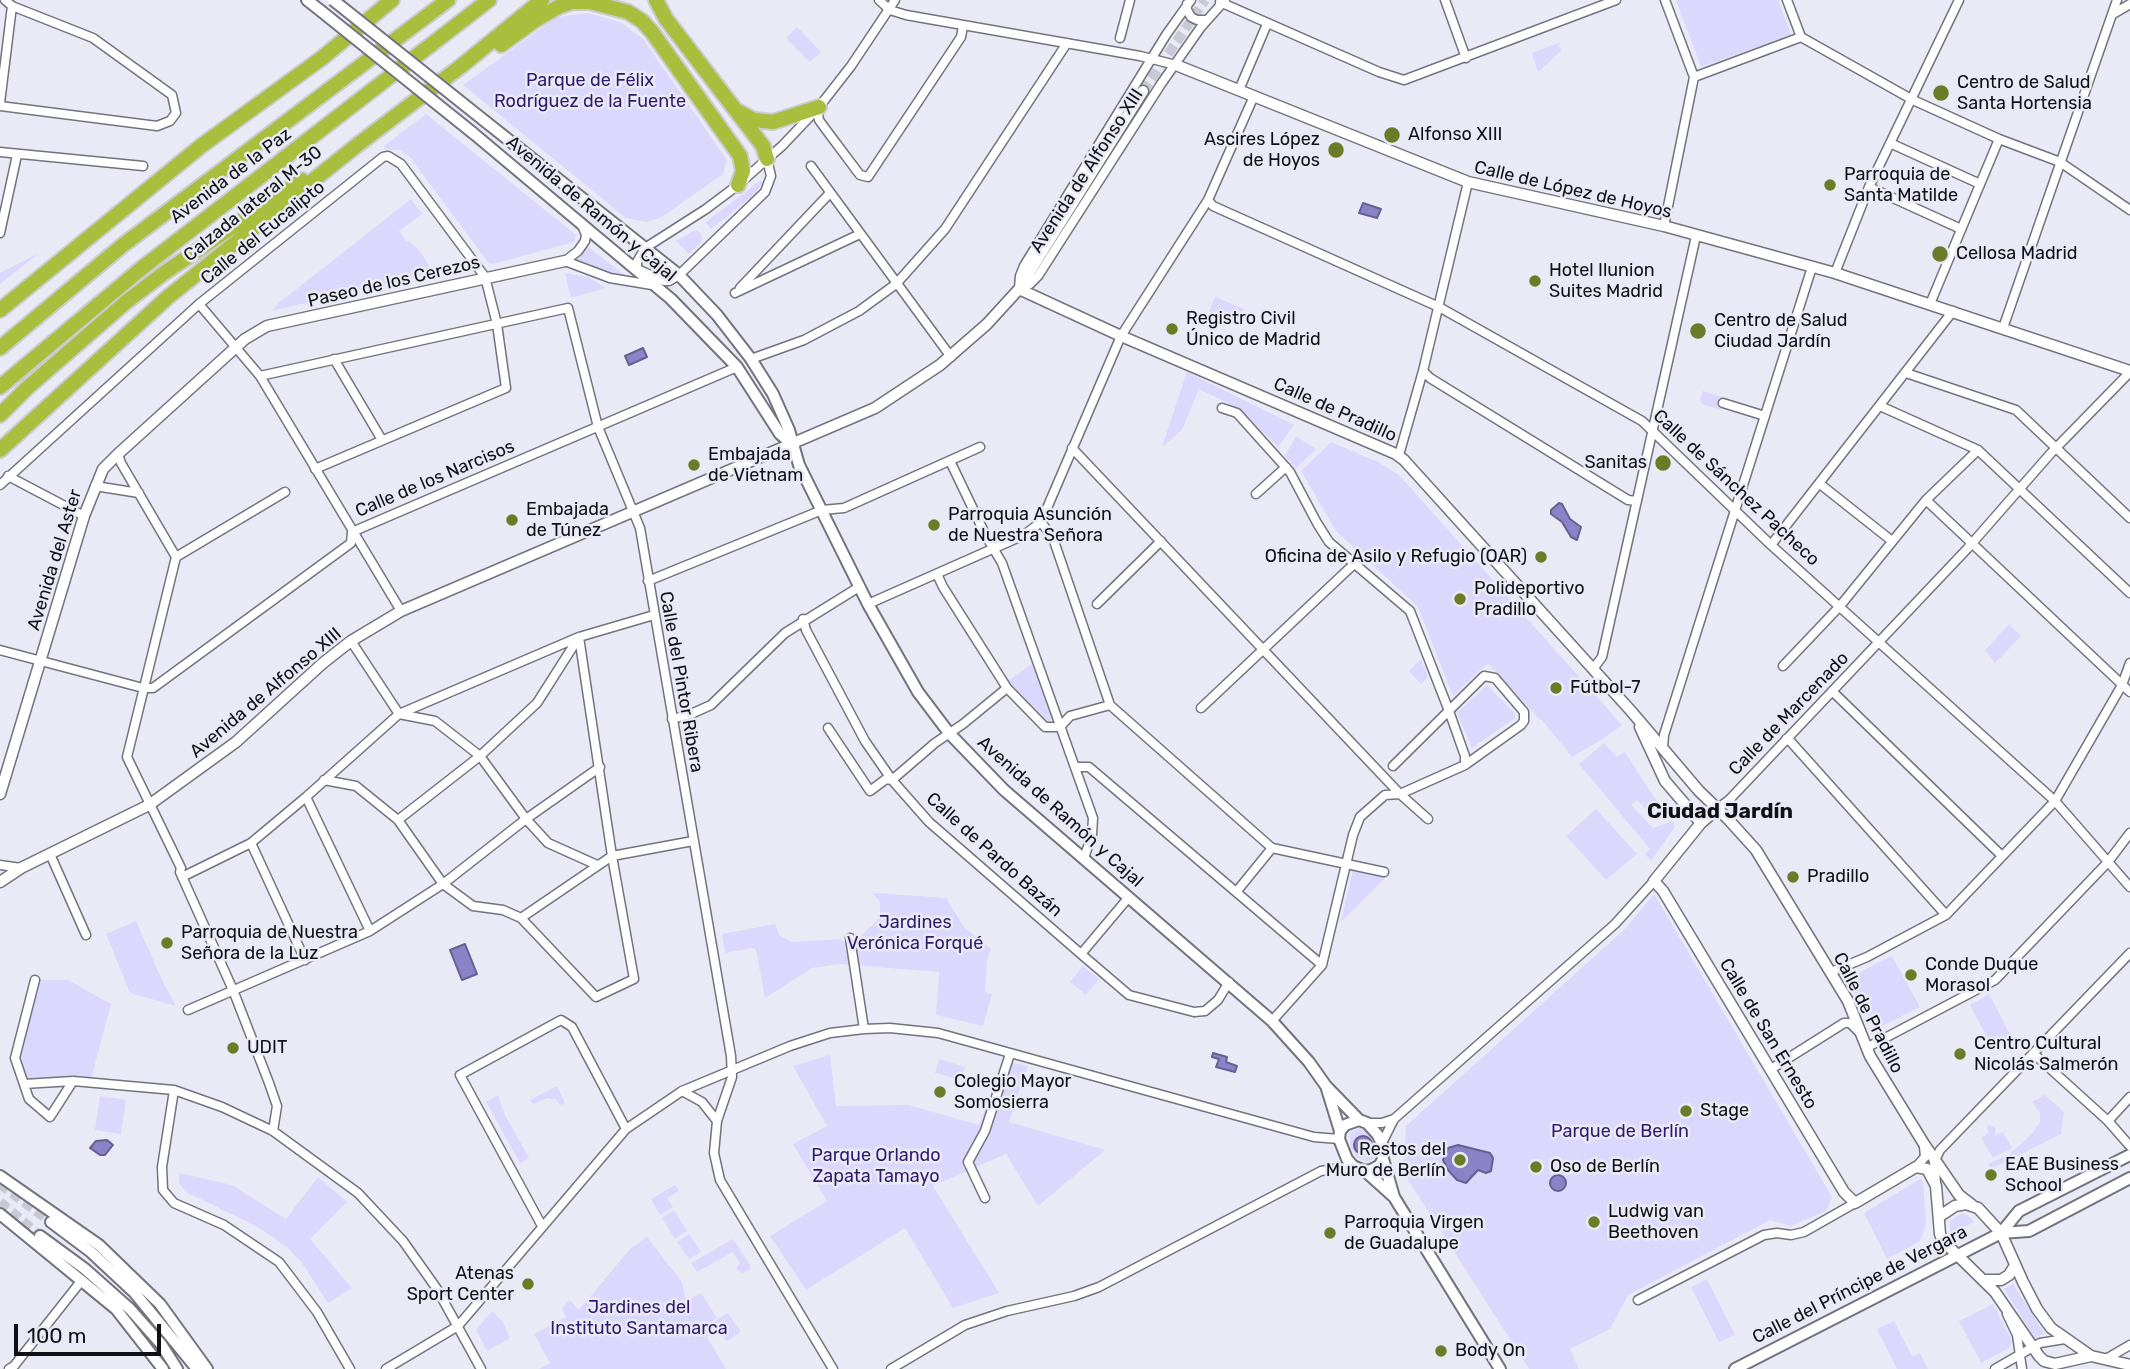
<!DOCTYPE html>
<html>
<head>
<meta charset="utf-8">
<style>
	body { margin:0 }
	#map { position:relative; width:2130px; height:1369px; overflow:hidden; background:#eaeaf7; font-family:Rubik,sans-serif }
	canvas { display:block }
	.scale { position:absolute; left:14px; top:1324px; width:147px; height:32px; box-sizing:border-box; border:4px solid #111015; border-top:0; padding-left:9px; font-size:21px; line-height:24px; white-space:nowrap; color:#111015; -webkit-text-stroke:5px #eaeaf7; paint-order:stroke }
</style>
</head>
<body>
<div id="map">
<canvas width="2130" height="1369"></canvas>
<div class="scale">100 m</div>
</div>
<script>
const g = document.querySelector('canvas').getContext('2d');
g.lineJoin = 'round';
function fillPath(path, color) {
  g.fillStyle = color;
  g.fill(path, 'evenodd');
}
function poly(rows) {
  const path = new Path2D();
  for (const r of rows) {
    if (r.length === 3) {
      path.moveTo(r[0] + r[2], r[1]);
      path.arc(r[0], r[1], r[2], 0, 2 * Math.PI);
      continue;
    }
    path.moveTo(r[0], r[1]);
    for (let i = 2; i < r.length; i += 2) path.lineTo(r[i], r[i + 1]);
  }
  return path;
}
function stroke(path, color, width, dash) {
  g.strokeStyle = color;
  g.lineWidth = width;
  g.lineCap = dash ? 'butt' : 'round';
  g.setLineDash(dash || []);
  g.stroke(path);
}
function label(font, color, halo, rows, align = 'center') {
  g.font = font + ' Rubik,sans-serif';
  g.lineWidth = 5;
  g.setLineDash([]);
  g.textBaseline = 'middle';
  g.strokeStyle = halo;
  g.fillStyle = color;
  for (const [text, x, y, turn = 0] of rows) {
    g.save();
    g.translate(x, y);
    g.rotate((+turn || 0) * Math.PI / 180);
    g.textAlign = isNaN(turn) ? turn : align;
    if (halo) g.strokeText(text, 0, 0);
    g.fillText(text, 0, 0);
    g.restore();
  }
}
fillPath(poly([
	[1676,0,1778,0,1791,35,1701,67],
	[588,13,620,22,643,39,727,160,723,174,662,217,647,222,626,218,463,85,557,17],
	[797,27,821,52,810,62,786,38],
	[1558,43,1561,51,1538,72,1532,53],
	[426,114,576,235,574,242,493,264,488,262,409,156,399,150,385,149,384,146],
	[760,181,763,181,762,184,754,195,711,229,706,223,707,221],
	[411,199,422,214,399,231,407,242,409,241,421,252,433,273,272,311,280,302],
	[695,230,701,233,702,238,701,242,689,254,676,241],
	[587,246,622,273,627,278,569,260,581,254],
	[39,253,0,284,0,273],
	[565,273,588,277,606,288,571,298],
	[1215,297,1244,309,1237,325,1209,312],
	[1187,372,1294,425,1278,447,1238,408,1199,389,1182,430,1162,447],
	[1703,391,1723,397,1721,410,1702,404,1700,399],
	[1296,436,1316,449,1296,468,1285,456],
	[1331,442,1378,462,1399,475,1622,725,1601,740,1572,757,1542,720,1540,720,1488,663,1453,696,1418,607,1336,531,1301,471],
	[2009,624,2021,636,1995,663,1985,650],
	[1421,659,1428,677,1421,684,1409,671],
	[1032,664,1052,720,1046,722,1008,681],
	[1487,685,1515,714,1515,718,1472,748,1457,713],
	[1604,743,1617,757,1625,752,1649,790,1668,815,1655,819,1637,800,1631,805,1653,828,1673,821,1675,827,1651,861,1645,854,1650,849,1579,764],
	[1596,809,1637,854,1606,880,1566,836],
	[1353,869,1386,877,1341,922],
	[876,893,946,898,964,927,991,949,987,959,985,992,992,994,983,1026,936,1015,939,972,840,964,812,968,765,998,756,950,753,948,725,953,722,934,775,924,779,935,792,942,840,939,844,942,861,938,865,932,880,918,880,902,873,894],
	[1654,894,1832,1197,1826,1211,1791,1226,1770,1220,1628,1295,1610,1329,1570,1349,1579,1369,1529,1369,1403,1172,1406,1126,1625,929],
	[136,921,162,980,176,1006,130,993,106,934],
	[1892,956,1920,1007,1876,1029,1845,979],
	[1083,966,1099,979,1086,995,1070,982],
	[35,980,68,980,111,1004,90,1083,24,1084,15,1058],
	[1989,994,2011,1036,1992,1046,1970,1005],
	[830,1055,836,1106,908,1105,979,1125,1004,1061,1028,1066,1009,1122,1105,1150,1038,1206,1006,1154,933,1186,999,1293,953,1308,905,1228,806,1290,770,1236,827,1201,793,1144,827,1126,793,1066],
	[939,1059,965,1067,961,1080,935,1073],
	[557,1086,565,1103,560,1105,556,1099,547,1098,533,1104,530,1100],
	[498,1095,505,1115,529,1158,520,1163,486,1102],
	[2045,1095,2064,1112,2061,1134,1991,1169,1988,1164,2008,1155,2031,1135,2040,1122,2040,1113,2032,1102],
	[100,1096,126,1100,121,1134,95,1130],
	[1988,1124,1996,1128,1994,1136,2003,1132,2012,1148,1993,1158,1981,1138,1989,1133,1987,1128],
	[1359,1128,1369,1133,1376,1144,1377,1156,1368,1162,1356,1157,1350,1145,1350,1133],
	[179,1173,232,1185,286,1219,318,1177,347,1202,310,1239,352,1288,328,1303,302,1263,288,1248,258,1227,186,1192,179,1183],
	[1920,1179,1923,1181,1926,1223,1920,1241,1887,1259,1864,1213],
	[675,1185,679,1191,667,1198,673,1207,660,1215,651,1199],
	[674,1210,687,1231,675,1239,662,1218],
	[1960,1214,1968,1215,1974,1222,1950,1234,1950,1221],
	[689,1234,701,1252,689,1259,677,1242],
	[647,1237,682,1282,686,1301,701,1293,717,1318,702,1329,728,1313,741,1332,727,1341,719,1330,707,1337,726,1369,539,1369,550,1363,534,1334,566,1317,562,1308,570,1300,579,1310,630,1249],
	[733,1239,750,1265,750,1269,743,1273,736,1269,740,1263,733,1252,697,1272,691,1263],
	[1707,1279,1735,1335,1719,1342,1691,1287],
	[2013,1284,2044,1333,2035,1338,2004,1289],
	[1993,1304,2012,1341,2009,1348,1981,1363,1959,1321],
	[492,1311,503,1322,510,1338,487,1351,476,1330],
	[1894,1321,1912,1357,1920,1353,1928,1369,1897,1369,1877,1329]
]), '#dad8fd');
const water = poly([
	[1363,203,1381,209,1377,218,1359,213,1363,203],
	[643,348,647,357,629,365,625,356,643,348],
	[1559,503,1562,504,1570,519,1581,527,1577,540,1571,537,1562,522,1551,514,1551,510,1559,503],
	[465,944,477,974,462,980,450,950,465,944],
	[1213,1053,1227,1057,1226,1062,1237,1066,1235,1072,1216,1067,1219,1059,1212,1057,1213,1053],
	[1363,1145,9],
	[107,1140,113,1145,105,1155,100,1155,90,1148,96,1141,107,1140],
	[1458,1145,1490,1153,1493,1158,1491,1171,1486,1173,1478,1170,1466,1183,1457,1180,1448,1170,1443,1160,1448,1148,1458,1145],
	[1558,1183,8]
]);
fillPath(water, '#8a83c7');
stroke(water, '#666092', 2);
stroke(poly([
	[1143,91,1205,0]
]), '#c9c9d5', 10, [10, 5]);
stroke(poly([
	[0,1184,51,1222],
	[0,1202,40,1236]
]), '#c9c9d5', 10, [10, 5]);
const minor = poly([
	[879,0,890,10,906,15,1140,56,1176,65],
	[1191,0,1166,35,1024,266,1020,276,1019,289,1030,284,1038,276,1161,84,1201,27,1225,0],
	[1445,0,1466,58],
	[1787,0,1801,37],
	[1220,2,1379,72,1404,80,1616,0],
	[1187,4,1187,10,1191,17,1197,20,1207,20],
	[2113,14,2130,4],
	[1120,38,1130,0],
	[1694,77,1801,37,1913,100,1999,139,2060,162,2130,210],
	[1239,90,1267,24],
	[0,103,12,6],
	[0,106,157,126,170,121,176,113,172,95,93,38,12,6,5,0],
	[817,109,819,120,827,131,860,175,868,177,961,37,963,26],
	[1890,143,1980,184],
	[0,152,143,166],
	[767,159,771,176,765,192,679,275,669,281,664,281,637,269,637,262,645,248,706,209,738,185,767,159,782,146,819,107,851,66,895,0],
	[811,166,951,357],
	[1869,187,1961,229],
	[1208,200,1213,206,1439,307,1642,421,1771,545,2055,801,2130,887],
	[1664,226,1694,77,1665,0],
	[0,233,17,155],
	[565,261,610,278,652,285],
	[565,261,578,251,585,241,586,235,582,225],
	[1835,273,1869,187,1959,0],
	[740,288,830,193],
	[735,293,860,234],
	[199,304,260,376,401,611],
	[1930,304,1999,139],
	[2003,328,2117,0],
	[334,359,382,440],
	[751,359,804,340,859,311,896,284,945,229,1067,43],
	[1423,371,1430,378,1628,500,1637,501],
	[1906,373,2016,410,2130,518],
	[260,376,568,308,598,427,640,528,731,1056,732,1077,717,1121,714,1153,720,1180,833,1369],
	[1723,403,1765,416],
	[1880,406,1978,450,2130,593],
	[1222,408,1237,413,1290,472,1317,523,1329,542,1410,611,1449,711,1465,756,1465,765],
	[1072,448,1400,794,1428,819],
	[118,454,121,463,176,557,127,757,181,868,180,872,233,990,269,1083,277,1106,273,1131],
	[1399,455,1423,371,1468,182],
	[950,461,986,536,1002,563,1093,818,1092,835,1084,858],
	[8,476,84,516],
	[1820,484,1892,541],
	[0,485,199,304,383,157,388,156,401,164,485,277,497,324,506,388,315,469],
	[95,486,139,493],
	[1256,494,1286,467],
	[1926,500,2130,692],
	[1041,522,1053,538,1110,705,1272,848,1384,872],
	[1771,545,1953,311],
	[176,557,285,492],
	[937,574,943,587,1007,688,1045,727,1060,727],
	[648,581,822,510,844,508,980,447],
	[868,604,1024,535,1041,522,1121,336,1208,200,1254,96],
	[1097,604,1161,541],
	[803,619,806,630,865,741,892,780,929,822,1081,954,1129,995,1194,1012,1205,1011,1218,1000,1229,982],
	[351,641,399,714,435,721,480,756,526,819,548,843,597,865],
	[0,650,143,688,153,688,351,543,352,532,737,367],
	[1783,666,1840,606,1926,500,1978,450],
	[1593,669,1602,657,1696,236],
	[1832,691,2001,855],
	[1201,708,1354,564],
	[672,719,691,714,711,705,785,633,859,587],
	[1060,727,1070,716,1110,705],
	[828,728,870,791,886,779,892,780,935,743,963,724,1007,688],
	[1786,739,1791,742,1946,915],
	[1663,748,1664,735,1812,267],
	[1075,767,1089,767,1322,965],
	[324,780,356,786,398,820,443,884,473,906,503,910,521,918,596,997,634,979,612,856,579,637],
	[306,797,370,931],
	[1717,809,1729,800,1967,549,2051,453,2130,372],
	[398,820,480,756,537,703,579,637],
	[251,843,305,960],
	[50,854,86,935],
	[0,865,21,868],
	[182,877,251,843,306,797,399,714,579,637,654,615],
	[1237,891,1272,848],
	[521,918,612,856,693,841],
	[850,938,864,1029],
	[1081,954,1129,897],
	[1831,972,1867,957,1946,915,2055,801,2122,685,2130,663],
	[35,980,15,1058,29,1099,50,1117,73,1081],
	[188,1010,370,931,443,884,526,819,600,767],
	[1272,1021,1322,965,1353,835,1360,817,1385,795,1400,794,1465,765,1521,725,1524,721,1524,712,1495,678,1484,676,1393,766],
	[1866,1048,1995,980,2108,862,2130,833],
	[2034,1054,2108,1121,2130,1146],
	[1771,1069,1844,1023,1850,1023,1858,1031],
	[24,1084,73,1081,174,1090,222,1107,273,1131,358,1193,403,1241,437,1289,481,1369],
	[174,1090,162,1167,163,1190,174,1203,224,1225,279,1262,317,1312,350,1369],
	[682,1091,702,1102,717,1121],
	[2108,1121,2130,1097],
	[1367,1123,1382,1123,1394,1119],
	[1382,1143,1394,1119,1615,924,1654,881],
	[1916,1167,1925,1157,1924,1147],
	[1936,1183,1934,1162,1940,1150,2130,953],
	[985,1198,968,1162,985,1131,1010,1054],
	[542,1226,460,1075,561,1020,572,1027,626,1129],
	[1638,1300,1764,1235,1777,1233,1791,1235,1804,1232,1855,1203],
	[2007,1314,2017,1335,2022,1369],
	[2106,1359,2130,1345],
	[9,1369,14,1366,82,1280],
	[386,1369,458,1326,626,1129,682,1091,790,1046,830,1033,864,1029,890,1028,938,1033,1314,1137,1339,1139],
	[891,1369,965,1325,1007,1311,1074,1296,1099,1287,1321,1171,1353,1166],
	[1995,1369,2040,1343,2065,1339]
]);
const tertiary = poly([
	[1176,65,1468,182,1664,226,1835,273,2130,371],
	[1019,289,1121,336,1396,454,1404,460,1631,711,1699,791,1727,818,1756,850,1848,1001,1870,1056,1924,1144,1959,1195,1972,1205],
	[1640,727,1665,781,1701,823],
	[0,794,84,516,103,469,118,454,245,339,267,326,565,261],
	[1717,809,1701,823,1654,881,1663,891,1844,1192,1855,1203,1916,1167,1927,1169,1936,1186,1940,1234,1943,1241,1995,1292,2039,1356,2044,1361,2055,1364,2091,1356],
	[0,882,21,868,149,805,236,742,323,663,351,641,401,611,875,408,940,365,987,324,1019,289,1143,91],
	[1940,1216,1955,1206,1966,1204,1978,1208,2001,1233,2023,1282,2037,1309,2051,1328,2091,1356,2130,1365],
	[1984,1280,2001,1280,2009,1275,2014,1267]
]);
const secondary = poly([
	[307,0,321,11],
	[486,122,679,275,717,315,751,359,773,394,789,430,799,465,868,604,918,692,949,733,1004,790,1272,1021,1309,1062,1326,1086,1359,1120],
	[473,133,671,299,737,367,780,434,792,444],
	[1327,1089,1340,1131],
	[1383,1159,1380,1165,1371,1170,1365,1171,1353,1166,1347,1159,1339,1139,1340,1131,1345,1125,1359,1120,1367,1123,1377,1134,1382,1143,1383,1159,1394,1197,1500,1369],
	[1365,1171,1394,1197],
	[0,1176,99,1245,160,1304,207,1369],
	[0,1214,116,1309,163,1369],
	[51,1222,91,1252,134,1292,197,1369],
	[2001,1233,2029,1231,2130,1178],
	[40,1236,85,1269,130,1309,161,1344,177,1369],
	[1735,1369,2001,1233,2019,1211,2130,1155]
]);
const motorway = poly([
	[656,0,666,19,763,146,767,159],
	[501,45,534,21,558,7,572,2,590,2,628,12,642,21,652,32,740,156,743,171,738,185],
	[739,112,754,120,773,122,819,107],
	[0,310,201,146,322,58,392,0],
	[0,348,123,245,448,0],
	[0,387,142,268,489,0],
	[0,415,27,388,126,302,164,273,302,180],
	[0,450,168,297,356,146,460,67,542,0]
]);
stroke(minor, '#73737e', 11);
stroke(tertiary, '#73737e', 13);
stroke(secondary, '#73737e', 14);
stroke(motorway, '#cbcacc', 18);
stroke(minor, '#fff', 8);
stroke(tertiary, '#fff', 10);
stroke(secondary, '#fff', 10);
stroke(motorway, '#a8be3c', 14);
const secondaryBridge = poly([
	[333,0,486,122],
	[321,11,473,133]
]);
stroke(secondaryBridge, '#73737e', 14, []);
stroke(secondaryBridge, '#fff', 10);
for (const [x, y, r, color] of [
	[1941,93,9,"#6c7b28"],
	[1392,135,9,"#6c7b28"],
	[1336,150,9,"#6c7b28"],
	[1830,185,7,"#6c7b28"],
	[1940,254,9,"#6c7b28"],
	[1535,281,7,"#6c7b28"],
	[1172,329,7,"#6c7b28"],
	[1698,331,9,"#6c7b28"],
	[1663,463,9,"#6c7b28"],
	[694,465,7,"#6c7b28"],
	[512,520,7,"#6c7b28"],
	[934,525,7,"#6c7b28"],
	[1541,557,7,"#6c7b28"],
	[1460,599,7,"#6c7b28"],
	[1556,688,7,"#6c7b28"],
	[1793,877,7,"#6c7b28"],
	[167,943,7,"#6c7b28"],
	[1911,975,7,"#6c7b28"],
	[233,1048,7,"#6c7b28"],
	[1960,1054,7,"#6c7b28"],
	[940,1092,7,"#6c7b28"],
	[1686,1111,7,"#6c7b28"],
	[1460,1160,7,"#6c7b28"],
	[1536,1167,7,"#6c7b28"],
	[1991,1175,7,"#6c7b28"],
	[1594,1222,7,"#6c7b28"],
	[1330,1233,7,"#6c7b28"],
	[528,1284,7,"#6c7b28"],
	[1441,1351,7,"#6c7b28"]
]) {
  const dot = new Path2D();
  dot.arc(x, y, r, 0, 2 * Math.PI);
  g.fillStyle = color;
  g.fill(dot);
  stroke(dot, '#eaeaf7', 2.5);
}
label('18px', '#301b6b', '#eaeaf7', [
	["Parque de Félix",590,81],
	["Rodríguez de la Fuente",590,102],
	["Jardines",915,923],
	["Verónica Forqué",915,944],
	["Parque de Berlín",1620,1132],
	["Parque Orlando",876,1156],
	["Zapata Tamayo",876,1177],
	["Jardines del",639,1308],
	["Instituto Santamarca",639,1329]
]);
label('18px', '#111015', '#eaeaf7', [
	["Centro de Salud",1957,83],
	["Santa Hortensia",1957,104],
	["Alfonso XIII",1408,135],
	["Ascires López",1320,140,"right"],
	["de Hoyos",1320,161,"right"],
	["Parroquia de",1844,175],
	["Santa Matilde",1844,196],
	["Cellosa Madrid",1956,254],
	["Hotel Ilunion",1549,271],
	["Suites Madrid",1549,292],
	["Registro Civil",1186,319],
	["Único de Madrid",1186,340],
	["Centro de Salud",1714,321],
	["Ciudad Jardín",1714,342],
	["Embajada",708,455],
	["de Vietnam",708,476],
	["Sanitas",1647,463,"right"],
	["Embajada",526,510],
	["de Túnez",526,531],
	["Parroquia Asunción",948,515],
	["de Nuestra Señora",948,536],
	["Oficina de Asilo y Refugio (OAR)",1527,557,"right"],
	["Polideportivo",1474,589],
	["Pradillo",1474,610],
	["Fútbol-7",1570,688],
	["Pradillo",1807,877],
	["Parroquia de Nuestra",181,933],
	["Señora de la Luz",181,954],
	["Conde Duque",1925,965],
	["Morasol",1925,986],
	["Centro Cultural",1974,1044],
	["Nicolás Salmerón",1974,1065],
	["UDIT",247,1048],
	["Colegio Mayor",954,1082],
	["Somosierra",954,1103],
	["Stage",1700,1111],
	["Restos del",1446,1150,"right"],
	["Muro de Berlín",1446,1171,"right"],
	["EAE Business",2005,1165],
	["School",2005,1186],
	["Oso de Berlín",1550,1167],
	["Ludwig van",1608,1212],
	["Beethoven",1608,1233],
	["Parroquia Virgen",1344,1223],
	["de Guadalupe",1344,1244],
	["Atenas",514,1274,"right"],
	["Sport Center",514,1295,"right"],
	["Body On",1455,1351]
], 'left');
label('18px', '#111015', '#eaeaf7', [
	["Avenida de Alfonso XIII",1087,171,-57],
	["Avenida de la Paz",231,176,-37],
	["Calle de López de Hoyos",1573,190,13],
	["Calzada lateral M-30",253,204,-39],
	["Avenida de Ramón y Cajal",591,209,40],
	["Calle del Eucalipto",263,233,-39],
	["Paseo de los Cerezos",394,282,-13],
	["Calle de Pradillo",1335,410,24],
	["Calle de los Narcisos",435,479,-23],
	["Calle de Sánchez Pacheco",1736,488,43],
	["Avenida del Aster",55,560,-73],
	["Calle del Pintor Ribera",681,682,80],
	["Avenida de Alfonso XIII",266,693,-40],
	["Calle de Marcenado",1789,714,-46],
	["Avenida de Ramón y Cajal",1060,812,42],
	["Calle de Pardo Bazán",994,855,42],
	["Calle de Pradillo",1868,1013,63],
	["Calle de San Ernesto",1768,1034,59],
	["Calle del Príncipe de Vergara",1860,1285,-27]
]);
label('bold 21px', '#111015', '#eaeaf7', [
	["Ciudad Jardín",1720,812]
]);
</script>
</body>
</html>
